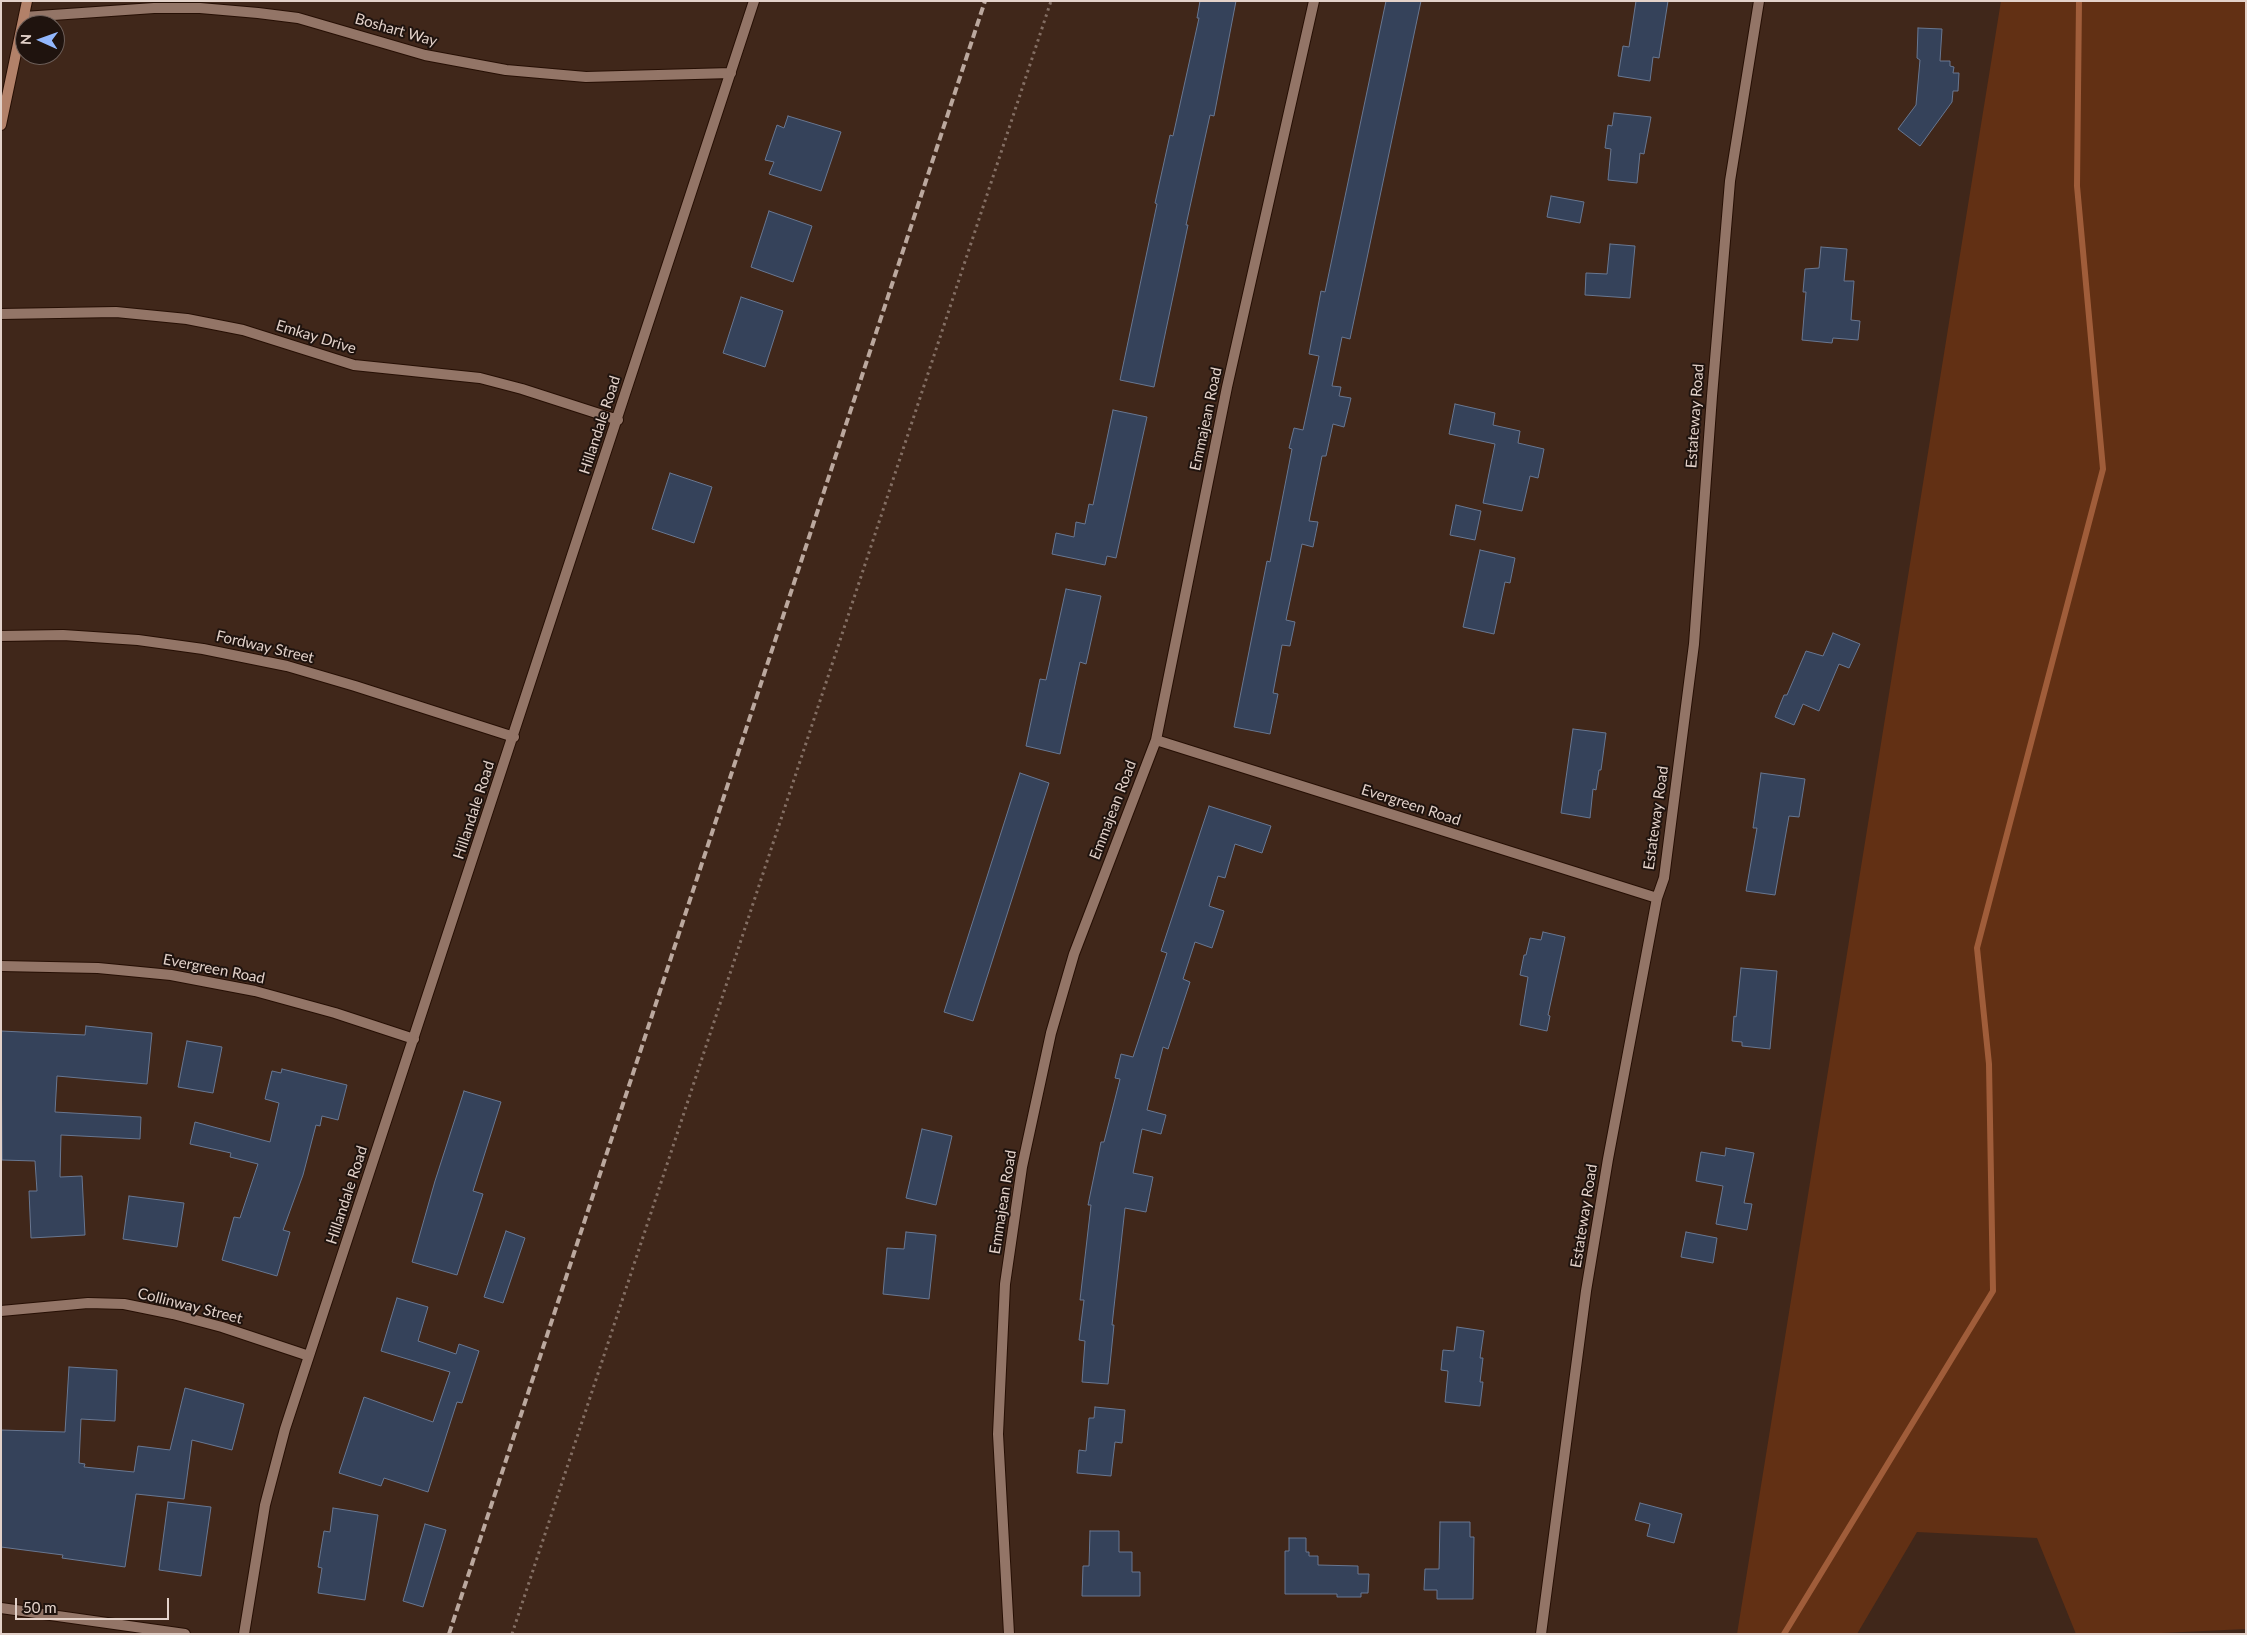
<!DOCTYPE html>
<html>
<head>
<meta charset="utf-8">
<style>
	body { margin:0 }
	#map { position:relative; width:2247px; height:1635px; overflow:hidden; background:#40271a; font-family:Lato,sans-serif }
	canvas { display:block }
	.frame { position:absolute; inset:0; border:2px solid #e3d2ca; pointer-events:none }
	.north { position:absolute; left:15px; top:15px; width:50px; height:50px; box-sizing:border-box; background:#1f130e; border:1px solid #6d5f59; border-radius:50%; rotate:272deg; font-size:14px; font-weight:700; line-height:20px; text-align:center; color:#e3d2ca }
	.north::after { content:''; display:block; margin:auto; width:18px; height:22px; background:#92b7fd; clip-path:polygon(50% 0,100% 100%,50% 72%,0 100%) }
	.scale { position:absolute; left:15px; top:1598px; width:154px; height:22px; box-sizing:border-box; border:2px solid #e3d2ca; border-top:0; padding-left:6px; font-size:15px; line-height:18px; white-space:nowrap; color:#e3d2ca; -webkit-text-stroke:4px #1f130e; paint-order:stroke }
</style>
</head>
<body>
<div id="map">
<canvas width="2247" height="1635"></canvas>
<div class="frame"></div>
<div class="north">N</div>
<div class="scale">50 m</div>
</div>
<script>
const g = document.querySelector('canvas').getContext('2d');
g.lineJoin = 'round';
function fillPath(path, color) {
  g.fillStyle = color;
  g.fill(path, 'evenodd');
}
function poly(rows) {
  const path = new Path2D();
  for (const r of rows) {
    path.moveTo(r[0], r[1]);
    for (let i = 2; i < r.length; i += 2) path.lineTo(r[i], r[i + 1]);
  }
  return path;
}
function stroke(path, color, width, dash) {
  g.strokeStyle = color;
  g.lineWidth = width;
  g.lineCap = dash ? 'butt' : 'round';
  g.setLineDash(dash || []);
  g.stroke(path);
}
function label(font, color, halo, rows, align = 'center') {
  g.font = font + ' Lato,sans-serif';
  g.lineWidth = 4;
  g.setLineDash([]);
  g.textBaseline = 'middle';
  g.strokeStyle = halo;
  g.fillStyle = color;
  for (const [text, x, y, turn = 0] of rows) {
    g.save();
    g.translate(x, y);
    g.rotate((+turn || 0) * Math.PI / 180);
    g.textAlign = isNaN(turn) ? turn : align;
    if (halo) g.strokeText(text, 0, 0);
    g.fillText(text, 0, 0);
    g.restore();
  }
}
fillPath(poly([
	[2001,1,2246,1,2246,1629,2141,1634,2076,1634,2037,1538,1917,1532,1857,1634,1737,1634]
]), '#623014');
stroke(poly([
	[1784,1634,1993,1291,1989,1064,1977,948,2103,469,2077,186,2079,1]
]), '#a05d3a', 6);
const building = poly([
	[1200,1,1236,1,1214,116,1210,115,1186,225,1188,225,1154,387,1120,380,1157,204,1155,203,1170,135,1173,136,1199,18,1197,18,1200,1],
	[1386,1,1421,1,1350,339,1342,337,1332,386,1341,387,1339,396,1351,398,1344,427,1333,424,1326,456,1322,456,1309,521,1318,522,1313,547,1302,544,1286,620,1295,622,1290,646,1282,645,1273,693,1278,694,1270,734,1234,727,1267,561,1270,562,1292,449,1289,448,1294,428,1303,430,1319,356,1309,354,1321,291,1325,292,1386,1],
	[1636,1,1668,1,1659,58,1653,57,1650,81,1618,76,1623,46,1629,47,1636,1],
	[1918,28,1942,29,1940,61,1950,61,1950,66,1954,67,1953,73,1959,73,1958,91,1953,91,1952,102,1920,146,1898,129,1916,105,1920,60,1917,58,1918,28],
	[1614,113,1651,117,1644,154,1640,153,1637,183,1608,180,1611,149,1605,148,1608,125,1612,126,1614,113],
	[788,116,841,132,821,191,769,174,774,162,765,160,777,125,784,128,788,116],
	[1551,196,1584,202,1580,223,1547,217,1551,196],
	[769,211,812,226,793,282,751,267,769,211],
	[1610,244,1635,246,1630,298,1585,295,1586,273,1607,274,1610,244],
	[1821,247,1847,249,1844,281,1854,281,1851,320,1860,321,1858,340,1833,338,1832,343,1802,340,1806,292,1803,292,1805,269,1819,268,1821,247],
	[741,297,783,311,765,367,723,353,741,297],
	[1455,404,1495,413,1493,425,1520,431,1518,443,1544,449,1538,478,1530,476,1522,511,1483,503,1495,444,1449,434,1455,404],
	[1113,410,1147,417,1116,558,1107,556,1105,565,1052,554,1056,533,1074,537,1076,522,1085,524,1089,504,1093,505,1113,410],
	[670,473,712,487,694,543,652,529,670,473],
	[1456,505,1481,511,1475,540,1450,535,1456,505],
	[1480,550,1515,558,1510,583,1505,582,1494,634,1463,627,1480,550],
	[1066,589,1101,596,1086,664,1080,662,1060,754,1026,746,1040,679,1046,680,1066,589],
	[1833,633,1860,644,1849,668,1839,664,1819,711,1803,704,1794,725,1775,717,1784,695,1787,695,1806,651,1823,656,1833,633],
	[1573,729,1606,733,1601,770,1599,770,1596,790,1593,789,1590,818,1561,813,1573,729],
	[1020,773,1049,783,973,1021,944,1012,1020,773],
	[1761,773,1805,779,1799,817,1789,816,1775,895,1746,891,1757,828,1753,828,1761,773],
	[1209,806,1271,826,1262,853,1235,844,1225,878,1218,876,1209,906,1224,911,1212,948,1195,942,1183,979,1190,982,1168,1049,1163,1047,1147,1110,1166,1115,1161,1134,1142,1129,1133,1173,1153,1177,1146,1212,1125,1208,1112,1325,1114,1325,1108,1384,1082,1382,1085,1341,1079,1340,1084,1300,1080,1300,1091,1205,1088,1205,1101,1142,1104,1142,1120,1079,1115,1078,1121,1054,1133,1057,1167,953,1161,951,1209,806],
	[1543,932,1565,937,1548,1015,1550,1016,1547,1031,1520,1025,1528,977,1520,975,1524,955,1526,955,1530,938,1541,940,1543,932],
	[1741,968,1777,971,1770,1049,1742,1046,1742,1042,1732,1041,1734,1016,1736,1017,1741,968],
	[86,1026,152,1033,147,1084,57,1076,55,1112,141,1117,140,1139,61,1135,60,1177,82,1176,85,1235,31,1238,29,1191,37,1191,35,1161,2,1160,1,1031,85,1035,86,1026],
	[187,1041,222,1047,213,1093,178,1087,187,1041],
	[282,1069,347,1085,338,1120,322,1116,320,1126,316,1125,303,1175,283,1230,290,1232,277,1276,222,1260,234,1217,240,1218,258,1164,230,1157,231,1153,190,1144,195,1122,270,1142,279,1103,265,1099,272,1071,281,1073,282,1069],
	[464,1091,501,1102,473,1191,483,1194,457,1275,412,1262,435,1181,464,1091],
	[922,1129,952,1136,936,1205,906,1198,922,1129],
	[1726,1148,1754,1153,1744,1203,1752,1204,1747,1230,1716,1224,1723,1186,1696,1181,1701,1152,1725,1156,1726,1148],
	[129,1196,184,1203,177,1247,123,1239,129,1196],
	[506,1231,525,1238,503,1303,484,1297,506,1231],
	[906,1232,936,1235,929,1299,883,1294,887,1248,904,1249,906,1232],
	[1686,1232,1717,1238,1713,1263,1681,1257,1686,1232],
	[397,1298,428,1307,418,1341,456,1354,459,1344,479,1351,462,1403,457,1402,428,1492,384,1478,381,1486,339,1473,364,1397,433,1422,450,1372,381,1351,397,1298],
	[1457,1327,1484,1331,1480,1358,1483,1358,1480,1382,1483,1382,1480,1406,1445,1402,1448,1371,1441,1370,1443,1350,1454,1351,1457,1327],
	[69,1367,117,1370,115,1421,81,1419,79,1463,85,1464,84,1467,134,1472,138,1446,170,1450,185,1388,244,1404,232,1450,192,1440,184,1499,136,1494,125,1567,62,1558,63,1555,1,1547,1,1430,65,1432,69,1367],
	[1095,1407,1125,1410,1122,1443,1115,1442,1111,1476,1077,1473,1079,1450,1086,1451,1089,1418,1094,1418,1095,1407],
	[168,1502,211,1507,201,1576,159,1570,168,1502],
	[1640,1503,1682,1514,1674,1543,1647,1536,1650,1524,1635,1520,1640,1503],
	[333,1508,378,1515,365,1600,318,1593,322,1568,318,1567,324,1531,330,1532,333,1508],
	[1440,1522,1470,1522,1470,1537,1474,1537,1473,1599,1437,1599,1437,1590,1424,1590,1425,1569,1439,1569,1440,1522],
	[425,1524,446,1530,423,1607,403,1601,425,1524],
	[1090,1531,1119,1531,1119,1552,1132,1552,1132,1572,1140,1572,1140,1596,1082,1596,1083,1566,1089,1566,1090,1531],
	[1289,1538,1306,1538,1306,1552,1309,1552,1309,1556,1318,1556,1318,1565,1358,1566,1358,1574,1369,1574,1368,1593,1361,1593,1361,1597,1337,1597,1337,1594,1285,1594,1285,1551,1289,1551,1289,1538]
]);
fillPath(building, '#35425a');
stroke(building, '#687791', 1);
const minor = poly([
	[24,17,154,8,200,8,258,13,298,18,425,55,506,70,586,77,731,73],
	[1,314,116,312,187,319,243,330,354,365,480,378,522,389,618,420],
	[1,636,63,635,138,640,203,649,287,666,355,686,514,737],
	[1156,740,1657,898],
	[1,966,98,968,171,975,255,991,335,1013,414,1039],
	[1,1311,88,1303,124,1304,173,1314,222,1327,309,1356],
	[244,1634,265,1505,285,1429,754,1],
	[1009,1634,998,1434,1005,1284,1022,1167,1051,1033,1074,954,1156,740,1227,387,1314,1],
	[1541,1634,1586,1291,1608,1159,1657,898,1664,878,1694,644,1712,396,1730,181,1759,1]
]);
const tertiary = poly([
	[1,1608,185,1634]
]);
const secondary = poly([
	[1,125,27,1]
]);
stroke(minor, '#260f04', 12);
stroke(tertiary, '#260f04', 12);
stroke(secondary, '#260f04', 12);
stroke(poly([
	[512,1634,1051,1]
]), '#846f64', 3, [2.5, 4]);
stroke(minor, '#937567', 10);
stroke(tertiary, '#937567', 10);
stroke(secondary, '#b28169', 10);
stroke(poly([
	[449,1634,985,1]
]), '#bba89e', 4, [8, 4]);
label('15px', '#e3d2ca', '#1f130e', [
	["Boshart Way",396,30,16],
	["Emkay Drive",316,337,17],
	["Estateway Road",1695,416,-86],
	["Emmajean Road",1206,419,-78],
	["Hillandale Road",600,425,-72],
	["Fordway Street",265,647,13],
	["Evergreen Road",1411,805,18],
	["Hillandale Road",474,810,-72],
	["Emmajean Road",1113,810,-69],
	["Estateway Road",1656,818,-82],
	["Evergreen Road",214,969,11],
	["Hillandale Road",347,1195,-72],
	["Emmajean Road",1003,1202,-81],
	["Estateway Road",1584,1216,-81],
	["Collinway Street",190,1306,14]
]);
</script>
</body>
</html>
